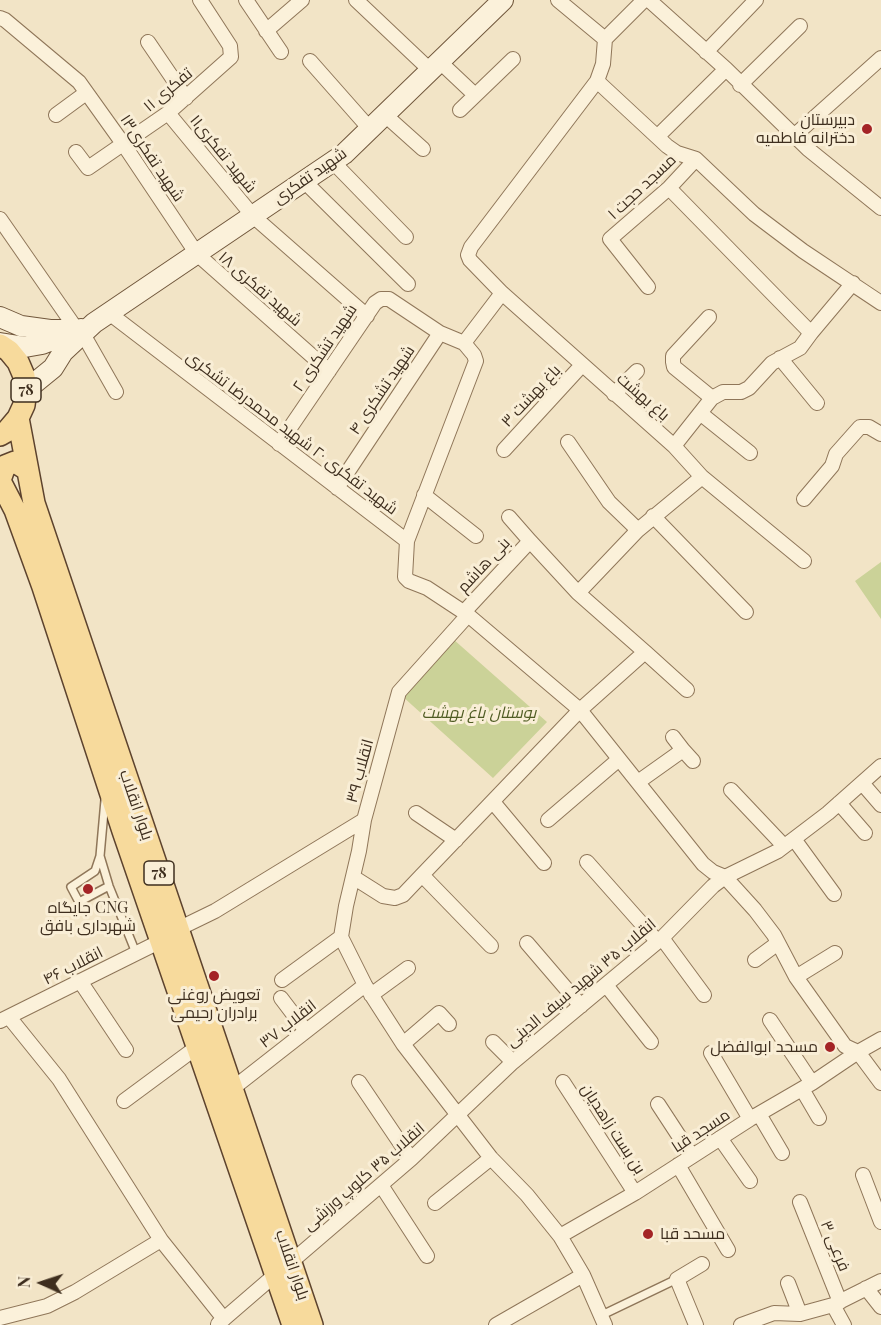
<!DOCTYPE html>
<html>
<head>
<meta charset="utf-8">
<style>
	body { margin:0 }
	#map { position:relative; width:881px; height:1325px; overflow:hidden; background:#f2e4c6; font-family:"Playfair Display",serif }
	canvas { display:block }
	.north { position:absolute; left:12px; top:1253px; width:60px; height:60px; -webkit-text-stroke:4px #f9eed6; paint-order:stroke; rotate:273deg; font-size:16px; font-weight:700; line-height:24px; text-align:center; color:#3e2e1e }
	.north::after { content:''; display:block; margin:auto; width:21px; height:27px; background:#3e2e1e; clip-path:polygon(50% 0,100% 100%,50% 72%,0 100%) }
</style>
</head>
<body>
<div id="map">
<canvas width="881" height="1325"></canvas>
<div class="north">N</div>
</div>
<script>
const g = document.querySelector('canvas').getContext('2d');
g.lineJoin = 'round';
function fillPath(path, color) {
  g.fillStyle = color;
  g.fill(path, 'evenodd');
}
function poly(rows) {
  const path = new Path2D();
  for (const r of rows) {
    path.moveTo(r[0], r[1]);
    for (let i = 2; i < r.length; i += 2) path.lineTo(r[i], r[i + 1]);
  }
  return path;
}
function stroke(path, color, width, dash) {
  g.strokeStyle = color;
  g.lineWidth = width;
  g.lineCap = dash ? 'butt' : 'round';
  g.setLineDash(dash || []);
  g.stroke(path);
}
function label(font, color, halo, rows, align = 'center') {
  g.font = font + ' "Playfair Display",Cairo,serif';
  g.lineWidth = 6;
  g.setLineDash([]);
  g.textBaseline = 'middle';
  g.strokeStyle = halo;
  g.fillStyle = color;
  for (const [text, x, y, turn = 0] of rows) {
    g.save();
    g.translate(x, y);
    g.rotate((+turn || 0) * Math.PI / 180);
    g.textAlign = isNaN(turn) ? turn : align;
    if (halo) g.strokeText(text, 0, 0);
    g.fillText(text, 0, 0);
    g.restore();
  }
}
fillPath(poly([
	[881,562,881,619,855,581],
	[453,639,547,722,493,778,402,696]
]), '#cbd298');
const lane = poly([
	[105,800,100,856,109,886,136,953],
	[100,856,95,871,71,887,79,902,109,886],
	[602,1315,677,1279]
]);
const street = poly([
	[246,0,281,52],
	[356,0,430,70],
	[558,0,605,39,603,64,597,81,667,146,677,153,696,159,754,214,803,251,881,303],
	[649,0,726,69,808,149,881,208],
	[0,18,5,20,79,82,124,145,197,254,329,371],
	[266,31,302,0],
	[605,39,644,0],
	[148,42,186,98],
	[706,52,756,0],
	[310,61,370,129],
	[439,61,474,94],
	[740,85,800,26],
	[460,110,513,59],
	[168,113,253,216,367,316],
	[56,115,86,93],
	[385,115,423,149],
	[795,135,881,58],
	[658,136,726,69],
	[76,152,88,168,168,113,231,57,230,46,200,0],
	[333,162,406,237],
	[304,181,408,284],
	[669,188,811,333],
	[0,219,77,330],
	[648,287,610,239,669,188,696,159],
	[109,313,407,541,405,577,409,581,427,588,468,615,580,710,703,864,713,872,725,877,755,910,774,935,796,977,845,1046,858,1052,881,1083],
	[709,317,673,356,673,362,674,367,712,398],
	[83,334,116,392],
	[464,343,502,293],
	[780,358,817,403],
	[614,394,637,371],
	[700,413,750,453],
	[568,442,609,502,638,530],
	[279,444,375,303,381,299,389,299,440,333],
	[674,446,712,398,723,392,741,392,749,388,772,363,800,348,811,333,853,283],
	[504,450,582,365],
	[702,477,804,561],
	[337,488,440,333,464,343,474,355,476,361,407,541],
	[424,495,476,536],
	[804,499,832,466,836,454,860,427,869,427,881,434],
	[653,516,746,612],
	[509,517,530,541],
	[578,593,638,530,702,477,674,446,502,293,470,260,468,255,471,247,597,81],
	[464,612,530,541,578,593,645,652,580,710,422,875,491,946],
	[468,615,399,692,364,820,359,851,346,906,341,937,365,985,403,1044,491,1158,527,1195,560,1236,583,1275,605,1325],
	[645,652,687,690],
	[683,750,693,761],
	[638,782,683,750,673,737],
	[862,783,881,805],
	[731,790,784,846],
	[493,802,544,863],
	[839,803,865,833],
	[416,813,456,840],
	[548,820,618,760],
	[794,839,834,894],
	[587,862,657,941],
	[353,877,383,896,395,898,403,895,422,875],
	[178,929,215,911,364,820],
	[662,938,704,995],
	[527,943,581,1006],
	[755,960,778,943],
	[796,977,835,953],
	[282,980,341,937],
	[80,981,126,1050],
	[606,985,651,1042],
	[371,995,408,968],
	[281,998,306,1031],
	[9,1017,59,1079,161,1240],
	[770,1020,812,1083],
	[0,1021,161,941],
	[493,1042,513,1062],
	[403,1044,439,1013,449,1024],
	[711,1053,750,1119],
	[359,1082,411,1159],
	[563,1082,635,1193],
	[232,1089,365,985],
	[802,1089,819,1118],
	[124,1101,197,1047],
	[658,1104,692,1156],
	[759,1114,782,1153],
	[720,1138,750,1181],
	[678,1165,728,1250],
	[863,1175,881,1222],
	[381,1185,427,1256],
	[800,1202,840,1302],
	[435,1203,491,1158],
	[560,1236,635,1193,750,1119,812,1083,858,1052,881,1039],
	[291,1262,411,1159,513,1062,662,938,713,886,725,877,778,851,828,813,881,766],
	[788,1283,800,1314],
	[866,1288,881,1307],
	[833,1305,844,1325],
	[0,1318,47,1306,75,1292,161,1240,224,1319],
	[218,1324,276,1274],
	[496,1325,583,1275],
	[696,1325,677,1279,702,1264],
	[741,1325,774,1313,800,1314,833,1305,881,1281]
]);
const secondary = poly([
	[0,317,21,326,50,330,68,330],
	[0,343,25,347,42,344,81,329],
	[26,390,53,368,63,352,94,323,344,154,503,0]
]);
const primary = poly([
	[0,345,9,351,18,362,24,376,26,390,24,405,18,418,7,431,0,435],
	[18,418,34,503,312,1325],
	[0,480,5,466,15,462,26,469],
	[0,481,15,510,43,587,123,831,293,1325]
]);
stroke(lane, '#8f7659', 10);
stroke(street, '#8f7659', 16);
stroke(secondary, '#71573c', 22);
stroke(primary, '#5d432e', 24);
stroke(lane, '#fbf1da', 7);
stroke(street, '#fbf1da', 14);
stroke(secondary, '#fbf1da', 20);
stroke(primary, '#f7da9c', 21);
for (const [x, y, r, color] of [
	[867,129,6,"#a42426"],
	[88,889,6,"#a42426"],
	[214,976,6,"#a42426"],
	[830,1047,6,"#a42426"],
	[648,1234,6,"#a42426"]
]) {
  const dot = new Path2D();
  dot.arc(x, y, r, 0, 2 * Math.PI);
  g.fillStyle = color;
  g.fill(dot);
  stroke(dot, '#f9eed6', 2);
}
for (const [x, y, w] of [
	[26,390,30],
	[159,873,30]
]) {
  const box = new Path2D();
  box.roundRect(x - w / 2, y - 12, w, 24, 4.5);
  g.fillStyle = '#f9eed6';
  g.fill(box);
  stroke(box, '#3e2e1e', 1.5);
}
label('bold 15px', '#3e2e1e', null, [
	["78",26,390],
	["78",159,873]
]);
label('16px', '#3e2e1e', '#f9eed6', [
	["تفکری ۱۱",168,90,-40],
	["شهید تفکری۱۱",223,154,51],
	["شهید تفکری۱۳",152,158,56],
	["شهید تفکری",310,176,-35],
	["مسجد حجت ۱",642,187,-43],
	["شهید تفکری ۱۸",260,289,41],
	["شهید تشکری ۲",325,348,-56],
	["شهید تشکری ۴",382,390,-56],
	["باغ بهشت ۳",531,396,-47],
	["باغ بهشت",643,397,41],
	["شهید تفکری ۲۰ شهید محمدرضا تشکری",292,433,37],
	["بنی هاشم",484,565,-47],
	["انقلاب ۳۹",360,771,-75],
	["بلوار انقلاب",136,805,71],
	["انقلاب ۴۶",73,966,-27],
	["انقلاب ۳۵ شهید سیف الدینی",581,983,-40],
	["انقلاب ۳۷",288,1024,-38],
	["بن بست زاهدیان",613,1129,57],
	["مسجد قبا",701,1131,-33],
	["انقلاب ۳۵ کلوپ ورزشی",364,1177,-41],
	["فرعی ۳",835,1246,68],
	["بلوار انقلاب",292,1265,71]
]);
label('16px', '#3e2e1e', '#f9eed6', [
	["دبیرستان",855,120],
	["دخترانه فاطمیه",855,138],
	["جایگاه CNG",88,908,"center"],
	["شهرداری بافق",88,926,"center"],
	["تعویض روغنی",214,995,"center"],
	["برادران رحیمی",214,1013,"center"],
	["مسحد ابوالفضل",818,1047],
	["مسحد قبا",660,1234,"left"]
], 'right');
label('italic 16px', '#4f5c23', '#f9eed6', [
	["بوستان باغ بهشت",479,713]
]);
</script>
</body>
</html>
